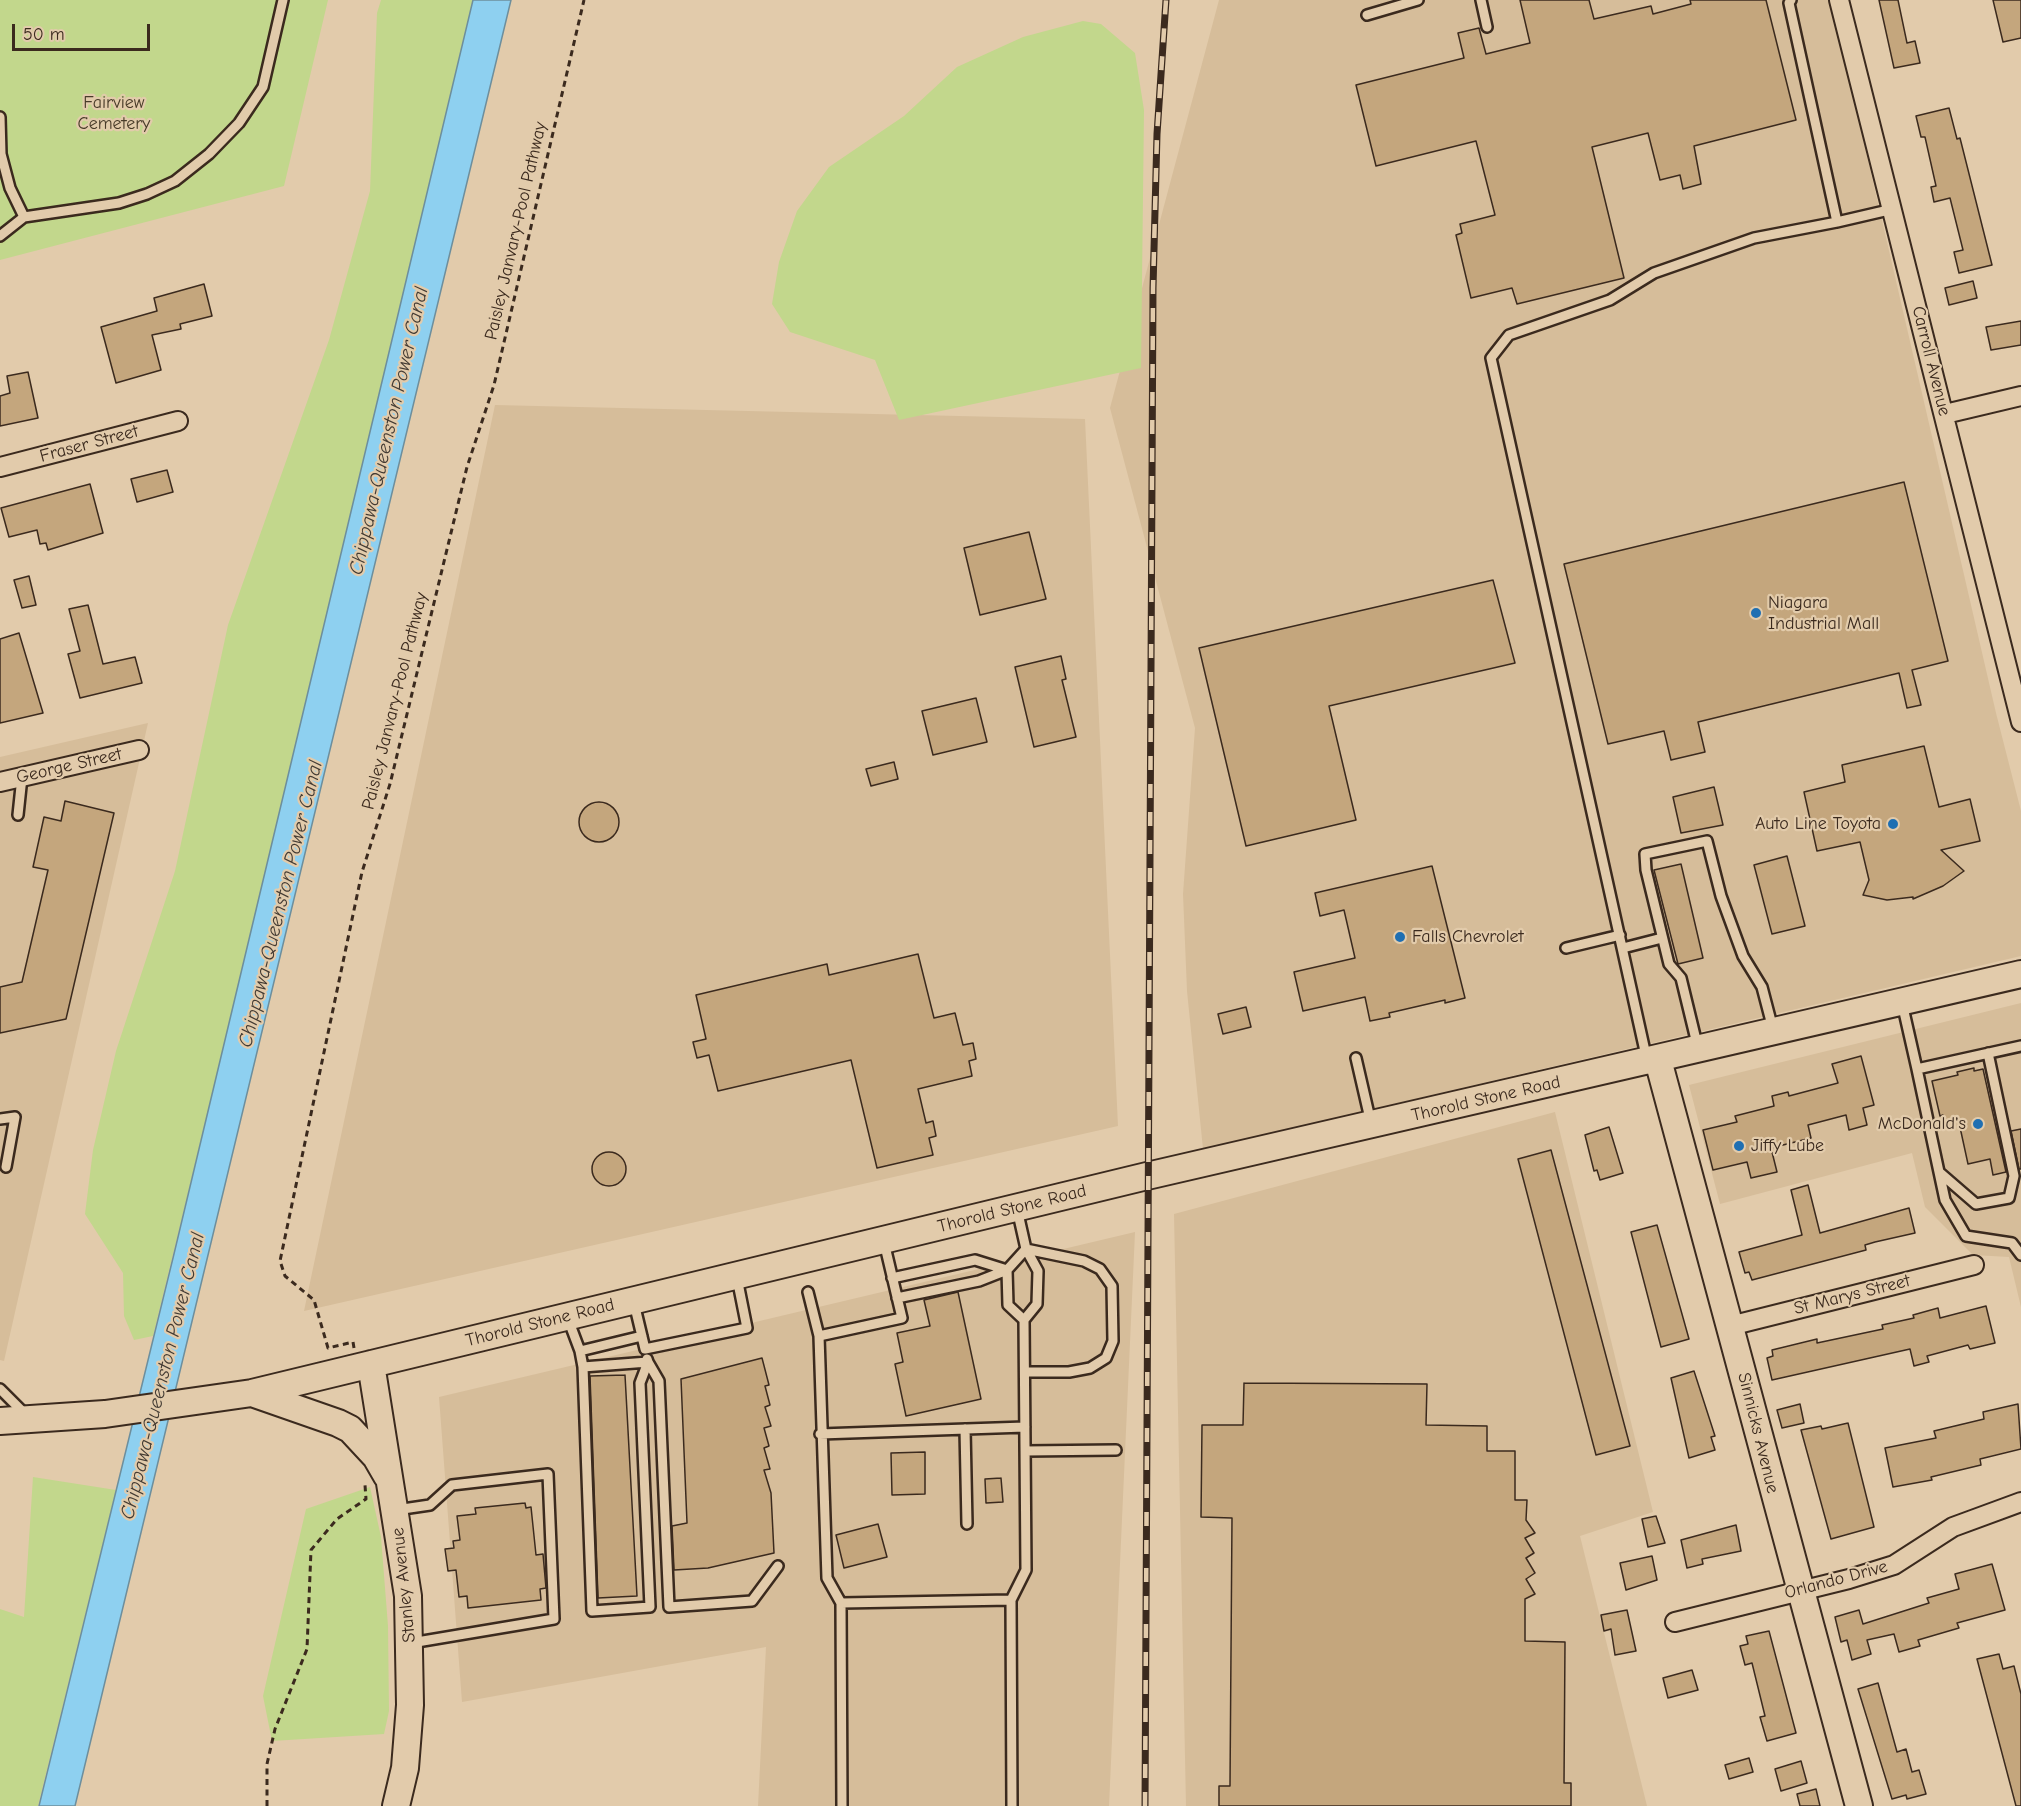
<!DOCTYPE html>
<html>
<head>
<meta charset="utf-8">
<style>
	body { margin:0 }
	#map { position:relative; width:2021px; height:1806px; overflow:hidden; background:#e2cbab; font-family:"Comic Neue",sans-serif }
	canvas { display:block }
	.scale { position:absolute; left:12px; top:24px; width:138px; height:27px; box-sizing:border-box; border:3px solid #3b2a1e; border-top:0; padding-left:8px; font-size:18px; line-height:21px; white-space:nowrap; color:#3b2a1e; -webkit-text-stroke:4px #e2cbab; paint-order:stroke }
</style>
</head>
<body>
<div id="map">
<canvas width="2021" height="1806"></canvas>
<div class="scale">50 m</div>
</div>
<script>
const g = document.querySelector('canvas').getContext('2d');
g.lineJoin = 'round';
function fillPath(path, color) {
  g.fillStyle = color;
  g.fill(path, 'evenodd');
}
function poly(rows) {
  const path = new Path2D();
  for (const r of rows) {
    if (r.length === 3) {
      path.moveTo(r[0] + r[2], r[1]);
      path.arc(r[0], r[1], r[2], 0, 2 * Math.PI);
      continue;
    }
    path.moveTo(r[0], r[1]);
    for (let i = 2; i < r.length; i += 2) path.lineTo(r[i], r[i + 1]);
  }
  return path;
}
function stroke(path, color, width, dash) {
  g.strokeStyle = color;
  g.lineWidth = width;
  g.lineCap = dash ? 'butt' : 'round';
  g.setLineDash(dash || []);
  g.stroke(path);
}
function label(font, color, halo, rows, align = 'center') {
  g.font = font + ' "Comic Neue",sans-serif';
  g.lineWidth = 4.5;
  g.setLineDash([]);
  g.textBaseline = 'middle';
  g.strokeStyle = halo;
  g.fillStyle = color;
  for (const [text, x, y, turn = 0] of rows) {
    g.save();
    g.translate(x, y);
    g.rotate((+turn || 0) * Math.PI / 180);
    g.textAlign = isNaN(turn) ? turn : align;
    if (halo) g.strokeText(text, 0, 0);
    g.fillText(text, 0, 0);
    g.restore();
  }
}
fillPath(poly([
	[1219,0,1831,0,1996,713,2021,811,2021,956,1203,1149,1187,991,1183,894,1195,728,1110,408],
	[495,405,1085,419,1118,1126,304,1311],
	[148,723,4,1361,0,1360,0,757],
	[2021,1003,2021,1307,2009,1257,1973,1255,1925,1207,1912,1153,1720,1204,1689,1085],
	[1555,1112,1653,1512,1580,1536,1647,1806,1186,1806,1174,1214],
	[1135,1232,1109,1806,758,1806,766,1647,462,1702,439,1397]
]), '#d6bd9a');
fillPath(poly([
	[0,0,328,0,284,186,0,260],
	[381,0,480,0,153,1336,134,1340,124,1316,123,1273,85,1214,93,1150,116,1051,175,871,228,625,329,340,370,191,377,13],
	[1083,21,1101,24,1135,53,1144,110,1141,368,899,420,875,360,790,332,772,304,779,262,797,211,829,167,904,116,957,67,1023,37],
	[33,1477,116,1490,38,1806,0,1806,0,1609,24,1617],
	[370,1487,381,1537,388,1626,389,1711,384,1734,272,1741,263,1696,306,1509]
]), '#c2d78c');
const water = poly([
	[473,0,511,0,75,1806,39,1806,173,1258,473,0]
]);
fillPath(water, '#8ed0f0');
stroke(water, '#6d8e9c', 1.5);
const building = poly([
	[1520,0,1589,0,1594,19,1651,6,1653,14,1691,4,1690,0,1766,0,1796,120,1694,146,1701,184,1683,189,1680,175,1660,180,1648,133,1592,147,1624,278,1517,304,1512,288,1471,298,1456,235,1462,233,1460,224,1495,215,1476,141,1376,166,1356,85,1464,58,1458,33,1479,28,1486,54,1530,43,1520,0],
	[1879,0,1898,0,1907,43,1915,41,1920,63,1894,68,1879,0],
	[1993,0,2021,0,2021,38,2003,42,1993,0],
	[1949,108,1957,139,1960,138,1992,265,1959,273,1954,252,1963,250,1950,198,1934,202,1931,187,1936,186,1925,137,1921,137,1916,116,1949,108],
	[1973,281,1977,298,1949,305,1945,288,1973,281],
	[204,284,212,316,180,324,181,329,152,335,161,370,116,383,101,327,157,311,154,298,204,284],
	[2021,321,2021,345,1991,350,1986,327,2021,321],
	[28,372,38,418,0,426,0,396,10,393,7,376,28,372],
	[167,470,173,492,137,502,131,479,167,470],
	[1904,482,1948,661,1912,670,1921,705,1907,708,1899,673,1698,722,1705,752,1671,760,1664,731,1608,744,1564,564,1904,482],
	[90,484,103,533,48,550,46,543,40,544,37,530,9,537,1,508,90,484],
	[1029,532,1046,599,980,615,964,548,1029,532],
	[29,576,36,605,22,608,14,580,29,576],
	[1493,580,1515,663,1329,706,1356,820,1246,846,1199,648,1493,580],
	[88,605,103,664,135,657,142,683,80,698,68,654,80,651,69,609,88,605],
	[19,633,43,713,0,723,0,639,19,633],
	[1061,656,1066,679,1062,680,1076,737,1034,747,1015,667,1061,656],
	[976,698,987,742,933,755,922,711,976,698],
	[1924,746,1939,807,1970,799,1980,841,1941,850,1964,871,1943,886,1913,899,1913,897,1887,900,1863,895,1869,880,1860,842,1817,851,1804,792,1845,782,1842,765,1924,746],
	[894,762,898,779,871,786,866,769,894,762],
	[1714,787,1723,825,1681,833,1673,797,1714,787],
	[65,801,114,813,66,1019,0,1033,0,987,22,982,48,870,33,867,44,817,61,821,65,801],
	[599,822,20],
	[1787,856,1805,926,1772,934,1754,865,1787,856],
	[1681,864,1703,958,1678,964,1654,870,1681,864],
	[1432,866,1465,998,1445,1003,1445,1000,1389,1013,1390,1017,1370,1021,1365,997,1303,1011,1294,972,1355,958,1344,910,1320,916,1315,893,1432,866],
	[918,954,934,1018,955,1013,963,1045,973,1043,976,1059,969,1061,972,1076,918,1089,926,1123,933,1121,936,1136,929,1138,933,1155,877,1168,851,1060,718,1091,709,1055,697,1058,693,1042,706,1039,696,995,827,964,829,975,918,954],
	[1246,1007,1251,1027,1223,1034,1218,1014,1246,1007],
	[1861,1056,1874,1105,1863,1108,1867,1125,1849,1130,1846,1115,1808,1125,1811,1138,1771,1148,1777,1172,1751,1178,1747,1162,1713,1170,1703,1130,1737,1122,1735,1116,1774,1106,1772,1096,1788,1092,1789,1096,1838,1083,1832,1064,1861,1056],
	[1974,1068,1974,1071,1983,1069,2006,1172,1993,1175,1990,1159,1968,1164,1958,1118,1945,1122,1943,1115,1940,1116,1932,1081,1958,1075,1957,1072,1974,1068],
	[1609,1127,1623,1173,1600,1180,1597,1170,1594,1171,1585,1135,1609,1127],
	[2021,1129,2021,1169,2019,1169,2011,1131,2021,1129],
	[1551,1150,1630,1446,1596,1455,1518,1159,1551,1150],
	[609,1169,17],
	[1808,1185,1820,1233,1909,1208,1915,1233,1875,1242,1865,1245,1866,1250,1752,1280,1749,1272,1745,1273,1739,1252,1802,1235,1791,1190,1808,1185],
	[1657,1225,1689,1339,1661,1347,1631,1232,1657,1225],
	[958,1292,981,1399,906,1416,895,1364,903,1362,897,1333,930,1326,924,1300,958,1292],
	[1986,1306,1995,1343,1970,1349,1968,1345,1927,1356,1929,1362,1914,1366,1910,1349,1772,1380,1767,1358,1773,1356,1772,1350,1817,1339,1817,1343,1883,1329,1882,1325,1914,1318,1913,1315,1938,1308,1940,1318,1986,1306],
	[762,1358,769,1385,765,1386,770,1405,765,1407,771,1426,764,1428,769,1446,764,1448,770,1469,764,1470,771,1493,774,1553,708,1568,674,1570,672,1526,687,1523,681,1379,762,1358],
	[1694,1371,1715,1436,1711,1437,1715,1450,1689,1458,1671,1378,1694,1371],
	[625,1375,637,1596,598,1598,590,1376,625,1375],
	[1244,1383,1427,1384,1426,1425,1487,1426,1487,1451,1515,1451,1515,1500,1527,1500,1526,1520,1535,1533,1525,1538,1534,1553,1526,1558,1535,1573,1526,1579,1535,1594,1525,1599,1525,1641,1565,1642,1564,1783,1571,1783,1571,1806,1219,1806,1219,1786,1230,1786,1232,1518,1201,1517,1202,1425,1243,1425,1244,1383],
	[1800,1404,1804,1423,1782,1428,1777,1410,1800,1404],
	[2018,1404,2021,1449,1980,1459,1981,1465,1931,1477,1932,1480,1893,1487,1885,1448,1936,1438,1934,1431,1984,1419,1983,1412,2018,1404],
	[1848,1423,1874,1527,1831,1539,1801,1430,1821,1426,1822,1429,1848,1423],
	[925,1452,925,1494,892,1495,891,1453,925,1452],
	[1001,1478,1003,1502,986,1503,985,1479,1001,1478],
	[525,1503,526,1508,531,1507,536,1555,543,1554,546,1588,540,1589,541,1600,468,1608,467,1596,459,1597,456,1570,448,1571,445,1549,454,1548,453,1541,460,1540,457,1516,476,1514,475,1508,525,1503],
	[1656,1516,1665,1543,1648,1547,1642,1519,1656,1516],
	[878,1524,887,1557,844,1568,836,1535,878,1524],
	[1736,1525,1741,1551,1702,1559,1703,1564,1687,1568,1681,1540,1736,1525],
	[1652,1556,1657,1580,1626,1590,1620,1563,1652,1556],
	[1992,1564,2005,1610,1957,1623,1959,1628,1918,1640,1920,1646,1899,1652,1894,1634,1867,1640,1871,1654,1852,1660,1847,1640,1841,1642,1835,1617,1859,1610,1863,1624,1929,1603,1927,1598,1959,1589,1955,1574,1992,1564],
	[1627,1610,1636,1651,1615,1655,1611,1629,1604,1631,1601,1615,1627,1610],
	[1769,1631,1796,1733,1767,1741,1760,1717,1765,1716,1752,1663,1745,1665,1740,1646,1748,1644,1746,1636,1769,1631],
	[1999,1654,2003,1669,2014,1666,2021,1694,2021,1806,2016,1806,1977,1659,1999,1654],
	[1692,1670,1698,1690,1668,1698,1663,1678,1692,1670],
	[1878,1683,1897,1752,1906,1749,1912,1772,1919,1770,1926,1794,1907,1799,1906,1795,1892,1799,1858,1689,1878,1683],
	[1749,1758,1753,1772,1729,1779,1725,1765,1749,1758],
	[1801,1761,1807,1783,1781,1791,1775,1769,1801,1761],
	[1816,1789,1820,1806,1800,1806,1797,1794,1816,1789]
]);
fillPath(building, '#c4a67d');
stroke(building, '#3b2a1e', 1.5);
const lane = poly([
	[1481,0,1487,27],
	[1791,0,1789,3,1837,222,1893,209],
	[1367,15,1418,0],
	[0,117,1,154,10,188,24,217],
	[0,236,24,217,119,203,147,194,175,181,209,154,239,123,263,87,283,0],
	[18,815,22,777],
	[1566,948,1620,935],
	[1623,948,1662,938],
	[1902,1003,1917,1069,2021,1046],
	[1698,1048,1681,978,1669,964,1646,870,1645,854,1707,841,1721,896,1743,956,1762,987,1773,1029],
	[1356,1058,1371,1123],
	[1647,1060,1491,358,1509,335,1610,300,1654,273,1754,238,1837,222],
	[1917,1069,1945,1200,1966,1236,2012,1243,2021,1255],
	[0,1119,15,1117,6,1167],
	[1939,1172,1976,1204,2009,1198,2014,1176,1988,1053],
	[892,1278,975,1260,1007,1270],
	[808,1292,819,1336,902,1318,884,1242],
	[897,1298,979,1281,1007,1270],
	[634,1303,645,1349,747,1328,737,1278],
	[568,1319,580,1351,642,1336],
	[1024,1320,1008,1305,1007,1270,1026,1249,1084,1261,1100,1269,1112,1286,1113,1341,1106,1358,1090,1368,1069,1372,1025,1372],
	[819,1336,827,1578,841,1603,842,1806],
	[580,1351,583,1367,648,1362,647,1359],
	[648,1362,659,1381,669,1607,752,1601,778,1566],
	[583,1367,592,1611,650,1607,640,1383,648,1362],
	[0,1389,26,1415],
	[965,1429,967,1524],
	[820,1434,1025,1427],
	[1025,1451,1116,1450],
	[396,1510,430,1505,452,1485,548,1474,554,1619,411,1643],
	[841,1603,1011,1600],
	[1012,1806,1011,1600,1026,1570,1024,1320,1037,1304,1038,1271,1026,1249,1017,1209]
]);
const street = poly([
	[1839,0,2021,722],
	[1945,414,2021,396],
	[0,467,178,421],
	[0,782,139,750],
	[1730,1326,1974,1265],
	[1675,1622,1849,1579,1894,1565,1953,1527,2021,1502]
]);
const secondary = poly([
	[1658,1060,1859,1806],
	[371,1364,408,1596,410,1705,405,1768,396,1806],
	[252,1393,338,1423,350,1429,376,1457,387,1476],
	[0,1421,105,1414,252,1393,1147,1176,2021,974]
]);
stroke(lane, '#3b2a1e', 14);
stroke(street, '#3b2a1e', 22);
stroke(secondary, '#3b2a1e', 30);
stroke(poly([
	[354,1348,353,1342,328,1348,314,1300,285,1276,280,1261,362,872,390,784,467,467,494,385,584,0],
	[267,1806,267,1764,275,1729,307,1649,311,1550,337,1519,366,1499,365,1485]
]), '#3b2a1e', 3, [6, 4.5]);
stroke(lane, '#e2cbab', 9);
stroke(street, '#e2cbab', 18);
stroke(secondary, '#e2cbab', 26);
const rail = poly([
	[1145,1806,1153,288,1157,134,1166,0]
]);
stroke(rail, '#3b2a1e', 7);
stroke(rail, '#e2cbab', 4.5, [14]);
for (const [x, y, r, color] of [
	[1756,613,6,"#1f6fb2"],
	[1893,824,6,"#1f6fb2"],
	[1400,937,6,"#1f6fb2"],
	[1978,1124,6,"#1f6fb2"],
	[1739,1146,6,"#1f6fb2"]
]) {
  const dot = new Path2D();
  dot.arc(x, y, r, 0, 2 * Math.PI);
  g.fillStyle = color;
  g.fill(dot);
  stroke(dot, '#e2cbab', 2);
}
label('18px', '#483b29', '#e2cbab', [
	["Fairview",114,103],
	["Cemetery",114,124]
]);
label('18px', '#3b2a1e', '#e2cbab', [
	["Paisley Janvary-Pool Pathway",516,231,-77],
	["Carroll Avenue",1931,361,76],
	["Fraser Street",89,444,-15],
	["Paisley Janvary-Pool Pathway",395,701,-76],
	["George Street",69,766,-13],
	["Thorold Stone Road",1486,1099,-13],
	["Thorold Stone Road",1012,1209,-14],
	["St Marys Street",1852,1295,-14],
	["Thorold Stone Road",540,1323,-14],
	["Sinnicks Avenue",1758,1433,76],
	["Orlando Drive",1836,1580,-15],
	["Stanley Avenue",404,1585,-96]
]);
label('18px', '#3b2a1e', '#e2cbab', [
	["Niagara",1768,603],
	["Industrial Mall",1768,624],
	["Auto Line Toyota",1881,824,"right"],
	["Falls Chevrolet",1412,937],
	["McDonald's",1966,1124,"right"],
	["Jiffy Lube",1751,1146]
], 'left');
label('italic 20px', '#433b33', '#e2cbab', [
	["Chippawa-Queenston Power Canal",389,431,-77],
	["Chippawa-Queenston Power Canal",281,904,-76],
	["Chippawa-Queenston Power Canal",163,1376,-76]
]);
</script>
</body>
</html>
